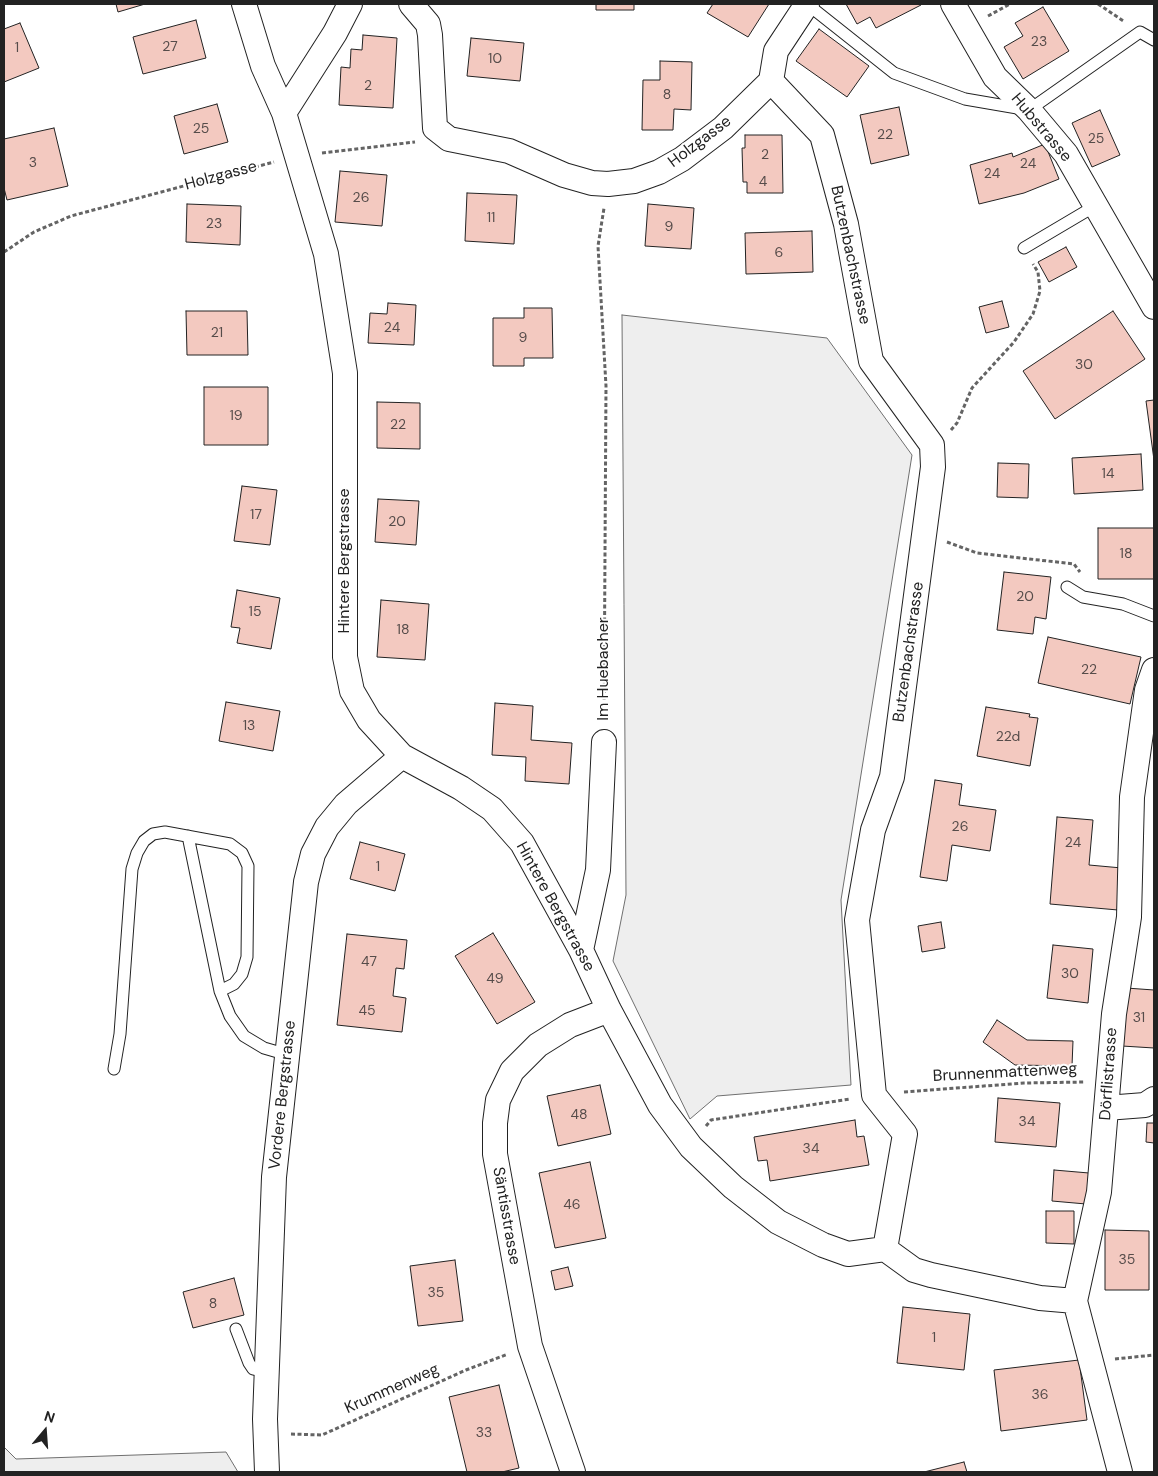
<!DOCTYPE html>
<html>
<head>
<meta charset="utf-8">
<style>
	body { margin:0 }
	#map { position:relative; width:1158px; height:1476px; overflow:hidden; background:#fff; font-family:"DM Sans",sans-serif }
	canvas { display:block }
	.frame { position:absolute; inset:0; border:5px solid #222; pointer-events:none }
	.north { position:absolute; left:20px; top:1406px; width:50px; height:50px; -webkit-text-stroke:4px #fff; paint-order:stroke; rotate:18deg; font-size:14px; font-weight:700; line-height:20px; text-align:center; color:#222 }
	.north::after { content:''; display:block; margin:auto; width:18px; height:22px; background:#222; clip-path:polygon(50% 0,100% 100%,50% 72%,0 100%) }
</style>
</head>
<body>
<div id="map">
<canvas width="1158" height="1476"></canvas>
<div class="frame"></div>
<div class="north">N</div>
</div>
<script>
const g = document.querySelector('canvas').getContext('2d');
g.lineJoin = 'round';
function fillPath(path, color) {
  g.fillStyle = color;
  g.fill(path, 'evenodd');
}
function poly(rows) {
  const path = new Path2D();
  for (const r of rows) {
    path.moveTo(r[0], r[1]);
    for (let i = 2; i < r.length; i += 2) path.lineTo(r[i], r[i + 1]);
  }
  return path;
}
function stroke(path, color, width, dash) {
  g.strokeStyle = color;
  g.lineWidth = width;
  g.lineCap = dash ? 'butt' : 'round';
  g.setLineDash(dash || []);
  g.stroke(path);
}
function label(font, color, halo, rows, align = 'center') {
  g.font = font + ' "DM Sans",sans-serif';
  g.lineWidth = 4;
  g.setLineDash([]);
  g.textBaseline = 'middle';
  g.strokeStyle = halo;
  g.fillStyle = color;
  for (const [text, x, y, turn = 0] of rows) {
    g.save();
    g.translate(x, y);
    g.rotate((+turn || 0) * Math.PI / 180);
    g.textAlign = isNaN(turn) ? turn : align;
    if (halo) g.strokeText(text, 0, 0);
    g.fillText(text, 0, 0);
    g.restore();
  }
}
const green = poly([
	[622,315,827,338,912,455,841,900,851,1085,717,1096,690,1119,613,961,626,895,622,315],
	[4,1447,16,1459,226,1452,238,1472,4,1472,4,1447]
]);
fillPath(green, '#eee');
stroke(green, '#6f6f6f', 1);
const building = poly([
	[116,4,145,4,118,12,116,4],
	[596,4,634,4,634,10,596,10,596,4],
	[713,4,769,4,748,37,707,13,713,4],
	[846,4,920,4,921,5,876,28,870,17,857,24,846,4],
	[1043,7,1069,51,1023,79,1004,47,1023,36,1015,23,1043,7],
	[196,20,206,58,143,74,133,37,196,20],
	[20,23,39,68,4,82,4,29,20,23],
	[819,29,869,66,847,97,796,61,819,29],
	[363,35,397,38,393,108,339,105,341,67,350,68,351,49,362,50,363,35],
	[471,38,524,43,520,81,467,76,471,38],
	[660,61,692,62,691,110,674,109,673,130,642,130,643,80,660,80,660,61],
	[217,104,228,142,184,154,174,116,217,104],
	[899,107,909,155,871,164,860,115,899,107],
	[1100,110,1120,155,1092,167,1072,123,1100,110],
	[54,128,68,186,7,200,4,188,4,139,54,128],
	[745,135,782,135,783,193,747,193,747,182,743,182,742,148,745,148,745,135],
	[1045,144,1059,179,1024,193,979,204,970,165,1012,153,1013,157,1045,144],
	[340,171,387,175,382,226,335,222,340,171],
	[467,193,517,195,514,244,465,241,467,193],
	[187,204,241,206,240,245,186,242,187,204],
	[648,204,694,208,691,249,645,246,648,204],
	[812,231,813,272,746,274,745,233,812,231],
	[1066,247,1077,267,1049,282,1038,262,1066,247],
	[1002,301,1009,327,986,333,979,307,1002,301],
	[388,303,416,305,414,345,368,343,370,313,387,314,388,303],
	[524,308,552,308,553,358,524,358,524,366,493,366,493,318,524,318,524,308],
	[186,311,247,311,248,355,187,355,186,311],
	[1113,311,1145,359,1055,419,1023,371,1113,311],
	[204,387,268,387,268,445,204,445,204,387],
	[1154,400,1154,460,1146,401,1154,400],
	[377,402,420,403,420,449,377,448,377,402],
	[1141,454,1143,490,1074,494,1072,458,1141,454],
	[998,463,1029,464,1028,498,997,497,998,463],
	[242,486,277,490,270,545,234,541,242,486],
	[378,499,419,501,416,545,375,542,378,499],
	[1098,528,1154,528,1154,579,1098,579,1098,528],
	[1004,572,1051,577,1046,619,1035,617,1033,634,997,630,1004,572],
	[237,590,280,598,271,649,237,643,240,628,231,627,237,590],
	[381,600,429,604,425,660,377,657,381,600],
	[1048,637,1141,657,1130,704,1038,683,1048,637],
	[226,702,280,711,273,751,219,741,226,702],
	[495,703,533,706,531,740,572,743,569,784,525,781,526,757,492,755,495,703],
	[986,707,1030,714,1029,717,1038,718,1030,766,977,756,986,707],
	[935,780,962,784,959,805,996,810,990,851,952,845,947,881,920,877,935,780],
	[1057,817,1093,820,1089,865,1122,868,1118,910,1050,904,1057,817],
	[360,842,405,854,395,891,350,879,360,842],
	[941,922,945,948,922,952,918,926,941,922],
	[493,933,535,1002,497,1024,455,956,493,933],
	[347,934,407,940,404,969,396,968,393,996,406,998,402,1032,337,1025,347,934],
	[1053,945,1093,949,1088,1003,1047,998,1053,945],
	[1126,988,1154,990,1154,1048,1122,1046,1126,988],
	[997,1020,1027,1040,1073,1041,1072,1066,1015,1065,983,1042,997,1020],
	[600,1085,611,1134,558,1146,547,1096,600,1085],
	[998,1098,1060,1103,1056,1147,995,1142,998,1098],
	[855,1120,857,1137,864,1136,869,1165,770,1181,767,1160,758,1161,754,1137,855,1120],
	[1147,1123,1154,1123,1154,1143,1146,1142,1147,1123],
	[590,1162,606,1238,555,1248,539,1173,590,1162],
	[1054,1170,1089,1173,1086,1204,1052,1201,1054,1170],
	[1046,1211,1074,1211,1074,1244,1046,1243,1046,1211],
	[1105,1230,1149,1231,1149,1290,1105,1290,1105,1230],
	[455,1260,463,1321,418,1326,410,1266,455,1260],
	[568,1267,573,1286,555,1290,551,1271,568,1267],
	[234,1278,244,1315,193,1328,183,1292,234,1278],
	[903,1307,970,1314,964,1370,897,1363,903,1307],
	[1079,1360,1087,1420,1001,1431,994,1370,1079,1360],
	[499,1385,519,1468,502,1472,467,1472,449,1397,499,1385],
	[964,1462,967,1472,924,1472,964,1462]
]);
fillPath(building, '#f3c9c0');
stroke(building, '#222', 1);
const lane = poly([
	[807,4,894,73,965,99,1029,110,1140,32,1154,40],
	[1024,248,1095,206],
	[1067,587,1083,597,1123,604,1154,616],
	[188,836,220,991,230,1016,244,1036,264,1048,288,1055],
	[114,1069,120,1034,132,869,137,853,144,841,153,834,165,832,230,844,242,853,248,866,247,957,242,974,234,984,220,991],
	[236,1329,249,1363,253,1369,266,1372]
]);
const street = poly([
	[244,4,263,66,284,113,326,254,345,373,345,657,352,691,369,720,402,756,461,788,492,809,522,843,581,950,609,1010,660,1105,691,1147,733,1187,778,1222,823,1245,848,1254,885,1249,914,1270,931,1275,1040,1298,1075,1301],
	[411,4,428,24,430,35,435,128,449,139,509,151,564,175,592,183,608,184,634,181,659,172,682,159,723,128,771,81,776,51,807,4],
	[953,4,995,77,1029,110,1066,154,1154,307],
	[771,81,822,135,846,224,871,361,932,445,933,467,892,777,873,830,857,920,874,1095,905,1134,885,1249],
	[284,113,335,33,350,4],
	[581,950,598,870,604,742],
	[1106,1108,1145,1105,1154,1099],
	[267,1472,265,1419,274,1177,306,882,313,854,327,827,346,804,402,756],
	[573,1472,530,1346,495,1154,495,1123,498,1100,512,1071,538,1045,570,1025,609,1010],
	[1120,1472,1075,1301,1099,1192,1114,1014,1129,917,1132,797,1147,690,1154,670]
]);
stroke(lane, '#222', 13);
stroke(street, '#222', 26);
stroke(poly([
	[1098,4,1125,22],
	[988,16,1010,4],
	[322,153,415,142],
	[4,252,34,232,71,216,274,162],
	[951,430,957,423,972,388,1014,342,1033,314,1040,291,1038,272,1033,264],
	[947,542,977,553,1074,564,1080,572],
	[604,719,606,386,598,246,604,208],
	[904,1092,1024,1083,1085,1082],
	[706,1126,711,1120,850,1099],
	[1115,1359,1154,1355],
	[291,1434,322,1435,466,1370,508,1354]
]), '#646464', 3, [4, 2.5]);
stroke(lane, '#fff', 11);
stroke(street, '#fff', 24);
label('14px', '#564c4a', null, [
	["23",1039,42],
	["27",170,47],
	["1",17,48],
	["10",495,59],
	["2",368,86],
	["8",667,95],
	["25",201,129],
	["22",885,135],
	["25",1096,139],
	["2",765,155],
	["3",33,163],
	["24",1028,164],
	["24",992,174],
	["4",763,182],
	["26",361,198],
	["11",491,218],
	["23",214,224],
	["9",669,227],
	["6",779,253],
	["24",392,328],
	["21",217,333],
	["9",523,338],
	["30",1084,365],
	["19",236,416],
	["22",398,425],
	["14",1108,474],
	["17",256,515],
	["20",397,522],
	["18",1126,554],
	["20",1025,597],
	["15",255,612],
	["18",403,630],
	["22",1089,670],
	["13",249,726],
	["22d",1008,737],
	["26",960,827],
	["24",1073,843],
	["1",378,867],
	["47",369,962],
	["30",1070,974],
	["49",495,979],
	["45",367,1011],
	["31",1139,1018],
	["48",579,1115],
	["34",1027,1122],
	["34",811,1149],
	["46",572,1205],
	["35",1127,1260],
	["35",436,1293],
	["8",213,1304],
	["1",934,1338],
	["36",1040,1395],
	["33",484,1433]
]);
label('16px', '#222', '#fff', [
	["Hubstrasse",1041,128,50],
	["Holzgasse",700,142,-37],
	["Holzgasse",221,176,-15],
	["Butzenbachstrasse",850,255,78],
	["Hintere Bergstrasse",345,561,-90],
	["Butzenbachstrasse",909,652,-82],
	["Im Huebacher",604,669,-90],
	["Hintere Bergstrasse",555,907,61],
	["Brunnenmattenweg",1005,1073,-3],
	["Dörflistrasse",1109,1074,-86],
	["Vordere Bergstrasse",283,1095,-84],
	["Säntisstrasse",506,1216,80],
	["Krummenweg",392,1389,-24]
]);
</script>
</body>
</html>
